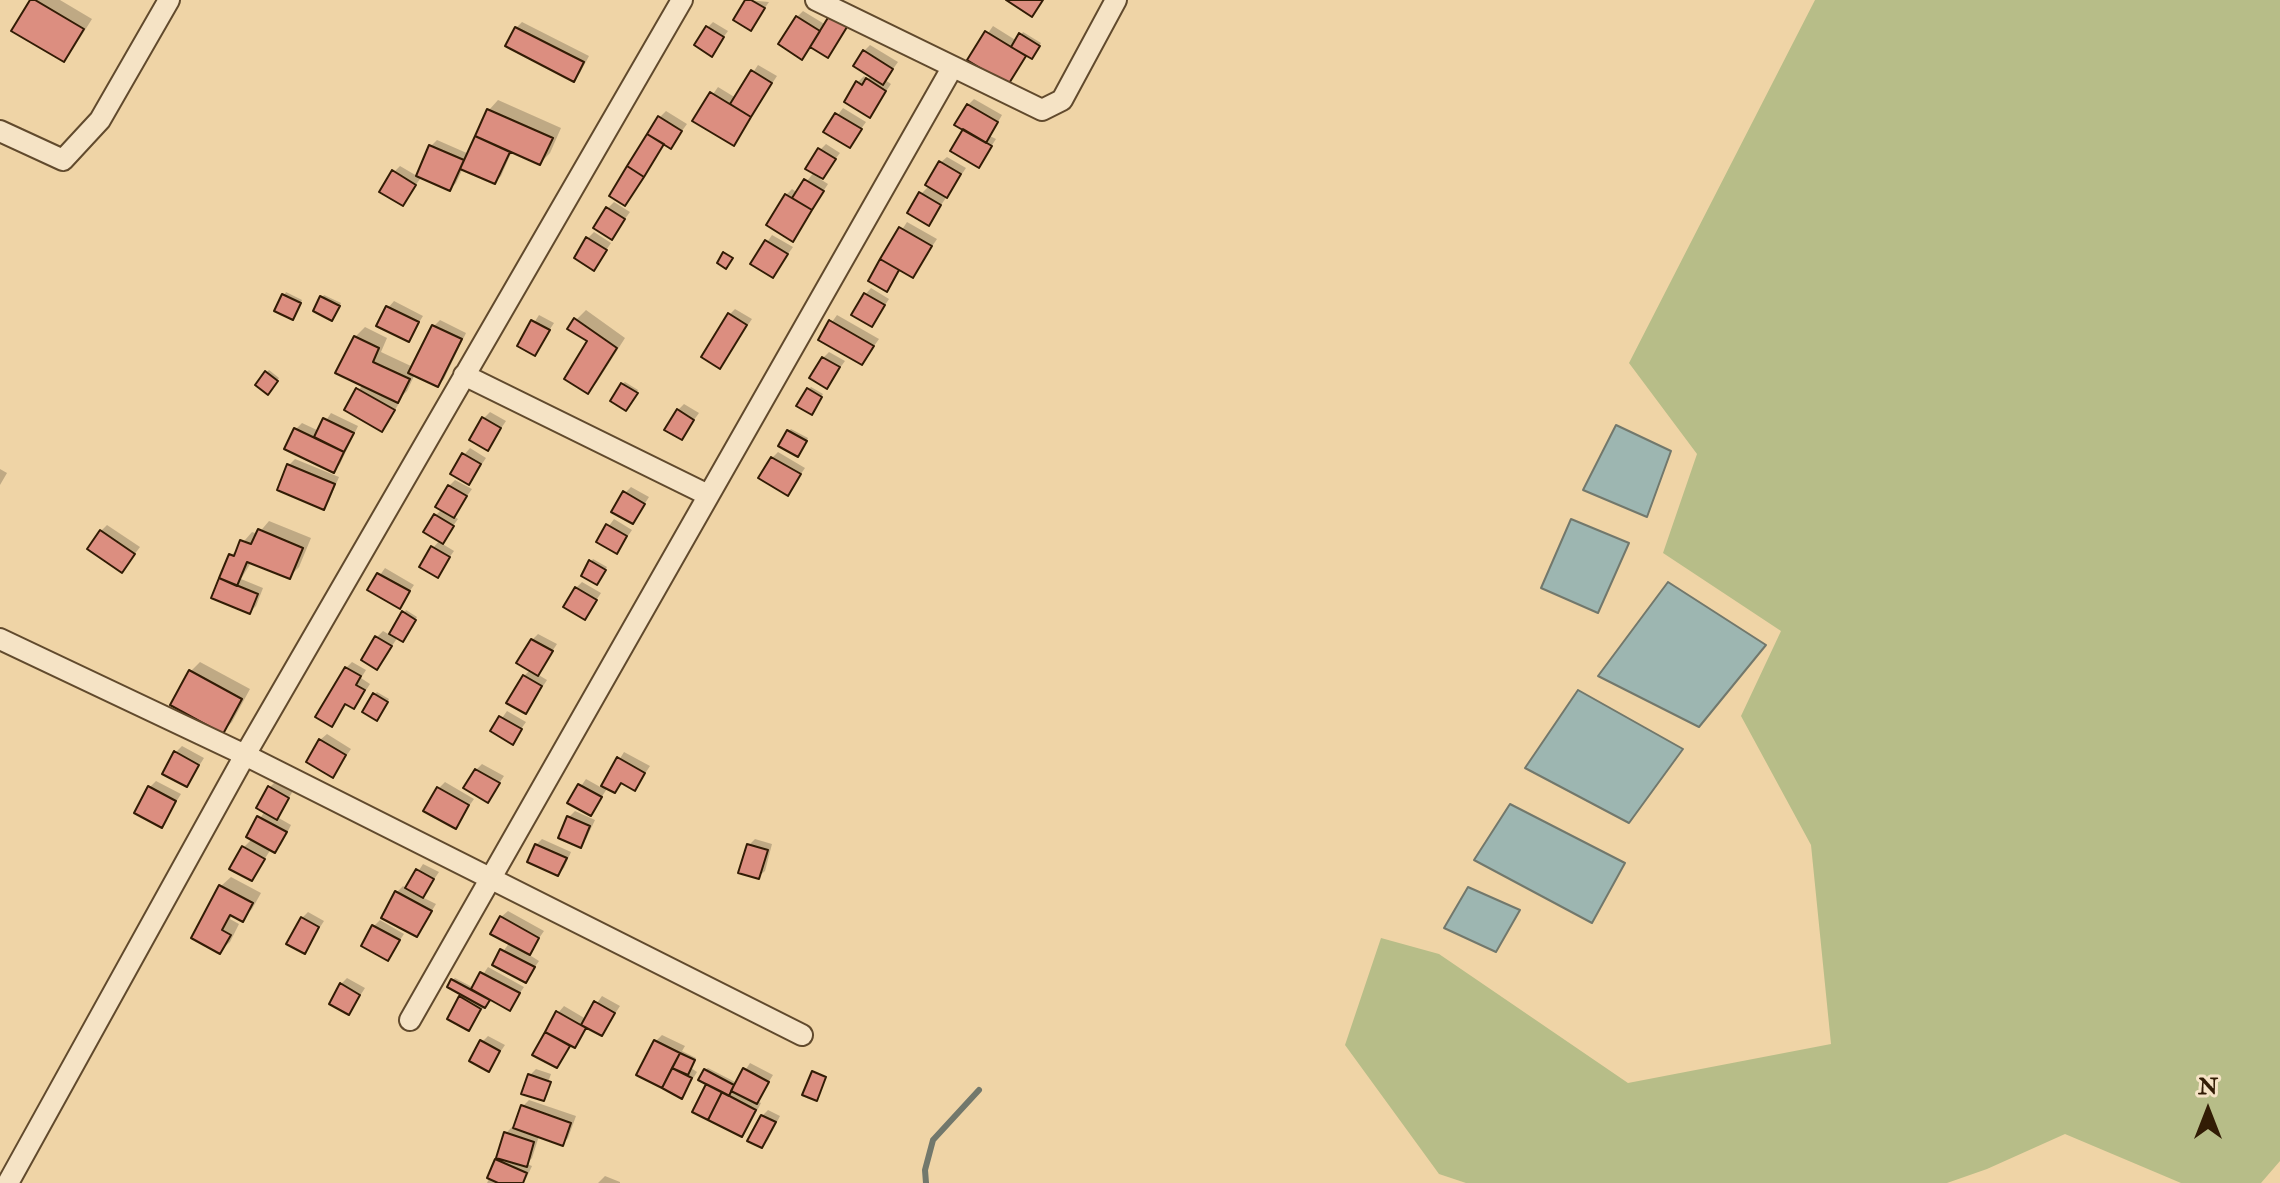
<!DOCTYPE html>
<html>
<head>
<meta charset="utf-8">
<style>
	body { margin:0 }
	#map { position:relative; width:2280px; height:1183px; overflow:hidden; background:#efd4a6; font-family:"IM FELL Double Pica",serif }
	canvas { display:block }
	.north { position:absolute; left:2168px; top:1071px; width:80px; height:80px; -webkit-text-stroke:6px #f5e3c5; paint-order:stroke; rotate:0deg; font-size:22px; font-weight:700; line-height:32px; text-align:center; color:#321c05 }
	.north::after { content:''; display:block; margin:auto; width:28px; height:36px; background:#321c05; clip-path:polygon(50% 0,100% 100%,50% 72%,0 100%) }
</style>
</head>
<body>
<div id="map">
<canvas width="2280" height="1183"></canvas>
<div class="north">N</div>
</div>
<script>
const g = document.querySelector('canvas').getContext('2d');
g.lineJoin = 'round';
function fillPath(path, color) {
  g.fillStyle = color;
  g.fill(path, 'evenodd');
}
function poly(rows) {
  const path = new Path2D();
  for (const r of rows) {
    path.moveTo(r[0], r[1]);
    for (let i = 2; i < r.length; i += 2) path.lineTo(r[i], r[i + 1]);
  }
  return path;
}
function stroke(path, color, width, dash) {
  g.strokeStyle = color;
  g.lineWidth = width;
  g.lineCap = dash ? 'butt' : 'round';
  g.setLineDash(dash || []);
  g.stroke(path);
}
fillPath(poly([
	[1815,0,2280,0,2280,1161,2261,1183,2181,1183,2065,1134,1987,1169,1947,1183,1466,1183,1439,1174,1345,1045,1381,938,1439,954,1628,1083,1831,1044,1811,845,1741,716,1781,631,1663,553,1697,454,1629,363]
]), '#b7bd88');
const water = poly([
	[1616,425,1671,451,1647,517,1583,490,1616,425],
	[1571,519,1629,543,1598,613,1541,588,1571,519],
	[1668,582,1766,645,1699,727,1598,676,1668,582],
	[1578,690,1683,749,1629,823,1525,768,1578,690],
	[1510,804,1625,863,1592,923,1474,860,1510,804],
	[1468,887,1520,910,1496,952,1444,928,1468,887]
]);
fillPath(water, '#9db6b1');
stroke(water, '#72786c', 2);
fillPath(poly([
	[32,0,60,0,92,19,73,49,64,59],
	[747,0,769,2,751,28],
	[803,11,826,25,851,20,828,55,812,45,802,57,797,17],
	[522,22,589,56,580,73,574,79,516,28],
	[713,22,728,31,711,54,707,28],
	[993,26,1017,41,1023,32,1041,43,1034,54,1027,54,1008,82,970,59],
	[870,45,898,62,885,80,891,84,870,115,858,82,864,76,868,79,872,75,864,51],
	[758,65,777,76,733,143,695,120,718,87,736,98],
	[974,99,1002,115,990,136,996,139,979,165,965,129,968,105],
	[498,100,561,128,550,153,540,163,512,151,501,176,495,182,463,168,456,183,450,189,422,176,403,204,394,172,400,166,417,176,431,146,437,140,469,154,489,110],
	[843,108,866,122,849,146,826,131],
	[666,111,687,124,671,146,665,143,625,204,660,117],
	[826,144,840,153,820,179,828,184,792,239,786,195,792,189,798,193,814,172,820,150],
	[947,157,966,168,929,223,921,194,929,186,940,163],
	[614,202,630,212,612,237,608,208],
	[907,222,937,239,913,275,901,268,886,289,870,280],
	[594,232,611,243,594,268,588,238],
	[772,235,793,247,773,275,753,263],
	[871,288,889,299,872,325,865,295],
	[286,292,302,300,295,315,276,310],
	[324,295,341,303,334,316,322,298],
	[394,301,423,316,408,340,388,308],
	[735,309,752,319,720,366,729,315],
	[586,310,625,338,597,382,588,392,590,341,576,320],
	[539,315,554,323,534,354,519,346],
	[837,315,879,339,862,363,820,339],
	[440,320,466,333,444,379,438,385,415,374,407,391,397,401,399,403,388,423,382,429,346,409,363,384,355,337,365,327,387,338,381,352,413,367,434,326],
	[829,352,845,361,827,386,823,358],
	[269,370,279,378,270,390,266,373],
	[625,382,638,390,628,406,622,384],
	[811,387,823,394,814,410,809,389],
	[684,404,699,413,681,438,678,410],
	[490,412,506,421,488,448,484,418],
	[331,413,358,426,340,464,334,471,296,429,302,423,319,431],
	[791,429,808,438,800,452,789,431],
	[470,448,486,458,469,483,464,455],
	[778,452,805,468,788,493,772,458],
	[295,459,339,477,329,501,323,507,289,465],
	[0,469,7,473,0,485],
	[455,480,472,489,453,516,458,519,441,543,454,551,437,575,433,548,440,540,436,515,442,509,449,486],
	[631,487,649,497,633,522,625,493],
	[614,519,632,530,617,552,598,541],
	[269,521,311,538,299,567,289,577,252,561,241,579,263,588,256,606,250,612,214,597,231,556,252,532,258,534],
	[107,525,140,547,122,571,101,531],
	[593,559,607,567,599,580,591,562],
	[385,568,414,585,399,606,370,589],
	[582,582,601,593,585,617,576,588],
	[406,610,417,617,405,637,398,637,377,668,377,637,383,631,390,635],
	[538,634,557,644,537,674,547,680,526,712,524,676,531,669,532,640],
	[200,662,250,689,232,722,222,732,191,671],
	[352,662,366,670,361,678,370,684,359,701,353,707,347,703,332,724,346,668],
	[377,692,389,699,379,716,374,695],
	[507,711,526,722,512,742,493,731],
	[327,734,351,749,333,775,320,740],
	[182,746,204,758,187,785,176,752],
	[624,752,650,766,635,789,622,782,615,791,608,787,591,814,570,802,586,779,602,788],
	[482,764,504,776,488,800,476,770],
	[156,781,181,794,161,826,150,787],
	[276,781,293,791,277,817,291,825,281,845,275,851,271,849,252,879,243,848,252,839,248,836,265,811,270,787],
	[445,782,474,799,455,826,439,788],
	[575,811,595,820,586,839,580,845,569,817],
	[542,839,571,852,564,868,558,874,536,845],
	[755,839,772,844,765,871,758,877,749,845],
	[423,864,439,872,422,897,436,904,417,935,397,892,403,886,407,889],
	[231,877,261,893,252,909,242,919,233,914,230,919,239,924,230,942,220,951,221,886],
	[508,911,544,931,528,954,539,961,525,981,494,964,510,942,501,917],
	[308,912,324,921,304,952,302,918],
	[380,920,404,934,388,958,374,926],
	[488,967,524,987,510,1008,490,998,469,1029,461,998,464,994,453,980,455,978,474,988],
	[347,978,365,988,349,1013,341,984],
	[602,996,620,1006,602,1034,588,1026,580,1040,574,1046,571,1044,557,1066,535,1054,558,1013,564,1006,586,1019],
	[662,1035,685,1046,682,1051,696,1058,691,1068,697,1072,682,1096,639,1074,656,1041],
	[488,1036,505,1045,488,1070,482,1042],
	[750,1063,773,1075,757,1101,761,1103,748,1128,742,1135,705,1070,708,1068,737,1083],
	[536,1069,551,1074,544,1094,548,1094,544,1099,530,1075],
	[529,1100,576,1116,568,1138,562,1144,539,1136,532,1158,527,1164,532,1166,524,1183,487,1183,500,1156,506,1133,512,1127,515,1128,523,1106],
	[768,1110,780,1116,768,1140,762,1146,762,1116],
	[605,1176,620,1182,620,1183,598,1183]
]), '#0003');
stroke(poly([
	[926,1183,925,1170,933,1140,979,1090]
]), '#72786c', 6);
const building = poly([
	[30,0,35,0,84,29,64,62,11,31,30,0],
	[745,0,751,0,765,8,751,31,733,20,745,0],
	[1006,0,1043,0,1032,17,1006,0],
	[796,16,820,31,802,60,778,44,796,16],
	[829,16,847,27,828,58,810,47,829,16],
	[706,26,724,37,712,57,694,45,706,26],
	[515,27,584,62,574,82,505,46,515,27],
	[985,31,1026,56,1008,85,967,60,985,31],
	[1019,33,1040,46,1032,59,1011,47,1019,33],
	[863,50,893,69,883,85,853,66,863,50],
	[751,70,772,83,751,117,730,104,751,70],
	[866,78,886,91,870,118,844,102,856,81,862,85,866,78],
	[710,92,751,117,734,146,692,121,710,92],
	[967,104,998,122,986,143,954,125,967,104],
	[487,109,553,138,540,165,475,136,487,109],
	[835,113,862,129,850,148,823,132,835,113],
	[658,116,682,131,671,149,647,134,658,116],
	[963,129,992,146,979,168,950,151,963,129],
	[647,134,664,144,644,177,627,166,647,134],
	[475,136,510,152,495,184,460,169,475,136],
	[429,145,464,160,450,191,416,176,429,145],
	[818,148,836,159,823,179,805,169,818,148],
	[939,161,961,174,947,198,925,185,939,161],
	[627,166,644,177,625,206,609,196,627,166],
	[392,170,416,185,403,206,379,192,392,170],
	[804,179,824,191,812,210,792,198,804,179],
	[919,192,941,205,929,226,907,213,919,192],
	[785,194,812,210,793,242,766,225,785,194],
	[606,207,625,219,612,240,593,228,606,207],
	[899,227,932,246,913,278,880,259,899,227],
	[586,237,607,250,594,271,574,258,586,237],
	[765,240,788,254,773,278,750,264,765,240],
	[723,252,733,258,726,269,717,263,723,252],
	[880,259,899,270,887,292,868,281,880,259],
	[864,293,885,305,872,327,851,315,864,293],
	[282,294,301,303,293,320,274,311,282,294],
	[320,296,340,306,332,321,313,311,320,296],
	[386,306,419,322,409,342,376,326,386,306],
	[728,313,747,325,720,369,701,357,728,313],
	[574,318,617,348,588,394,564,379,587,341,567,329,574,318],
	[531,320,550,330,535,356,517,346,531,320],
	[829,320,874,346,862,365,818,340,829,320],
	[432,325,462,339,438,387,408,373,432,325],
	[354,336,379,348,373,362,410,379,398,403,335,373,354,336],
	[822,357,840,367,827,389,809,378,822,357],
	[265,371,278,381,268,395,255,385,265,371],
	[621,383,638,393,626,411,610,401,621,383],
	[356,388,395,410,382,432,344,410,356,388],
	[807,388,822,397,812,415,796,406,807,388],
	[677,409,694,420,682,440,664,430,677,409],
	[482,417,501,428,488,451,469,440,482,417],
	[323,418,354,433,344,452,314,437,323,418],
	[294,428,344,452,334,473,284,449,294,428],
	[787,430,807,441,798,457,778,446,787,430],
	[462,453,481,464,469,485,450,474,462,453],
	[771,457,801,474,788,496,758,478,771,457],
	[287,464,335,484,324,510,277,490,287,464],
	[448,485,467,496,454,518,435,507,448,485],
	[623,491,645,504,633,524,611,512,623,491],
	[434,514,454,526,443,544,423,532,434,514],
	[606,524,627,536,617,554,596,542,606,524],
	[258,529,303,548,290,579,247,562,237,586,219,578,229,554,234,556,240,540,251,544,258,529],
	[100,530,135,554,122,573,87,549,100,530],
	[431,546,450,557,438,578,419,567,431,546],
	[589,560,606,570,597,585,581,576,589,560],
	[377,573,410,591,400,609,367,590,377,573],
	[219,578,258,594,250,614,211,598,219,578],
	[575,587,597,600,585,620,563,607,575,587],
	[402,611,416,620,403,642,389,634,402,611],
	[375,636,392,646,377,670,361,660,375,636],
	[531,639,553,651,538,676,516,663,531,639],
	[345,667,361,676,356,685,365,690,354,709,345,704,332,727,315,717,345,667],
	[189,670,242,699,223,734,170,705,189,670],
	[523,675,542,686,526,714,506,703,523,675],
	[373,693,388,702,377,721,362,712,373,693],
	[499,716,522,729,513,745,490,731,499,716],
	[319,739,346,755,333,778,306,762,319,739],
	[174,751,199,765,187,787,162,774,174,751],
	[617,757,645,773,635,791,621,783,615,793,601,786,617,757],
	[475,769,500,783,488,803,463,788,475,769],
	[578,784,602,797,591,816,567,803,578,784],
	[148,786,176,801,162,828,134,813,148,786],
	[268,786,289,798,277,820,256,808,268,786],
	[437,787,469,805,456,829,423,811,437,787],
	[257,816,287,832,275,853,246,837,257,816],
	[567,816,590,826,581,848,558,838,567,816],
	[535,844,567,858,558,876,527,862,535,844],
	[747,844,768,850,759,879,738,873,747,844],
	[242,846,265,859,252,881,229,869,242,846],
	[416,869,434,879,423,898,405,888,416,869],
	[219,885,253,903,243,922,230,915,222,930,231,935,220,954,191,938,219,885],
	[395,891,432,911,417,937,381,918,395,891],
	[500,916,539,938,530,955,490,934,500,916],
	[301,917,319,927,305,954,286,944,301,917],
	[372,925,400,940,388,961,361,946,372,925],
	[500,949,535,967,526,983,492,965,500,949],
	[480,972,520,993,510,1011,471,989,480,972],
	[451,979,490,1000,485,1008,447,987,451,979],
	[340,983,360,995,349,1015,329,1004,340,983],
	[459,996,481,1009,469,1031,447,1019,459,996],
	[594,1001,615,1013,602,1036,581,1025,594,1001],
	[556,1011,586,1028,575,1048,545,1032,556,1011],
	[545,1032,570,1046,557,1068,532,1055,545,1032],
	[480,1040,500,1051,489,1072,469,1061,480,1040],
	[654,1040,680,1053,662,1088,636,1075,654,1040],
	[680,1053,695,1060,688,1075,672,1068,680,1053],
	[672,1068,692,1078,682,1099,662,1088,672,1068],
	[743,1068,769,1082,757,1104,731,1091,743,1068],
	[704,1069,734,1085,729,1096,698,1080,704,1069],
	[812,1071,826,1077,817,1101,802,1095,812,1071],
	[528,1074,551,1082,544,1101,521,1094,528,1074],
	[706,1084,722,1092,708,1120,692,1112,706,1084],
	[722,1092,756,1110,742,1137,708,1120,722,1092],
	[521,1105,571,1123,563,1146,513,1128,521,1105],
	[761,1115,776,1122,762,1148,747,1141,761,1115],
	[504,1132,534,1142,527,1167,496,1158,504,1132],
	[495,1159,527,1173,523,1183,498,1183,487,1178,495,1159]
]);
fillPath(building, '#dc8e80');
stroke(building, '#321c05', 2);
const street = poly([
	[816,0,1042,110,1062,100,1116,0],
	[0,131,63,160,100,120,169,0],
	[464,375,708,495],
	[0,639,245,755,802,1035],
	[410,1020,952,68],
	[8,1183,245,755,682,0]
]);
stroke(street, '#614a2d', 24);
stroke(street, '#f5e3c5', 20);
</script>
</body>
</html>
